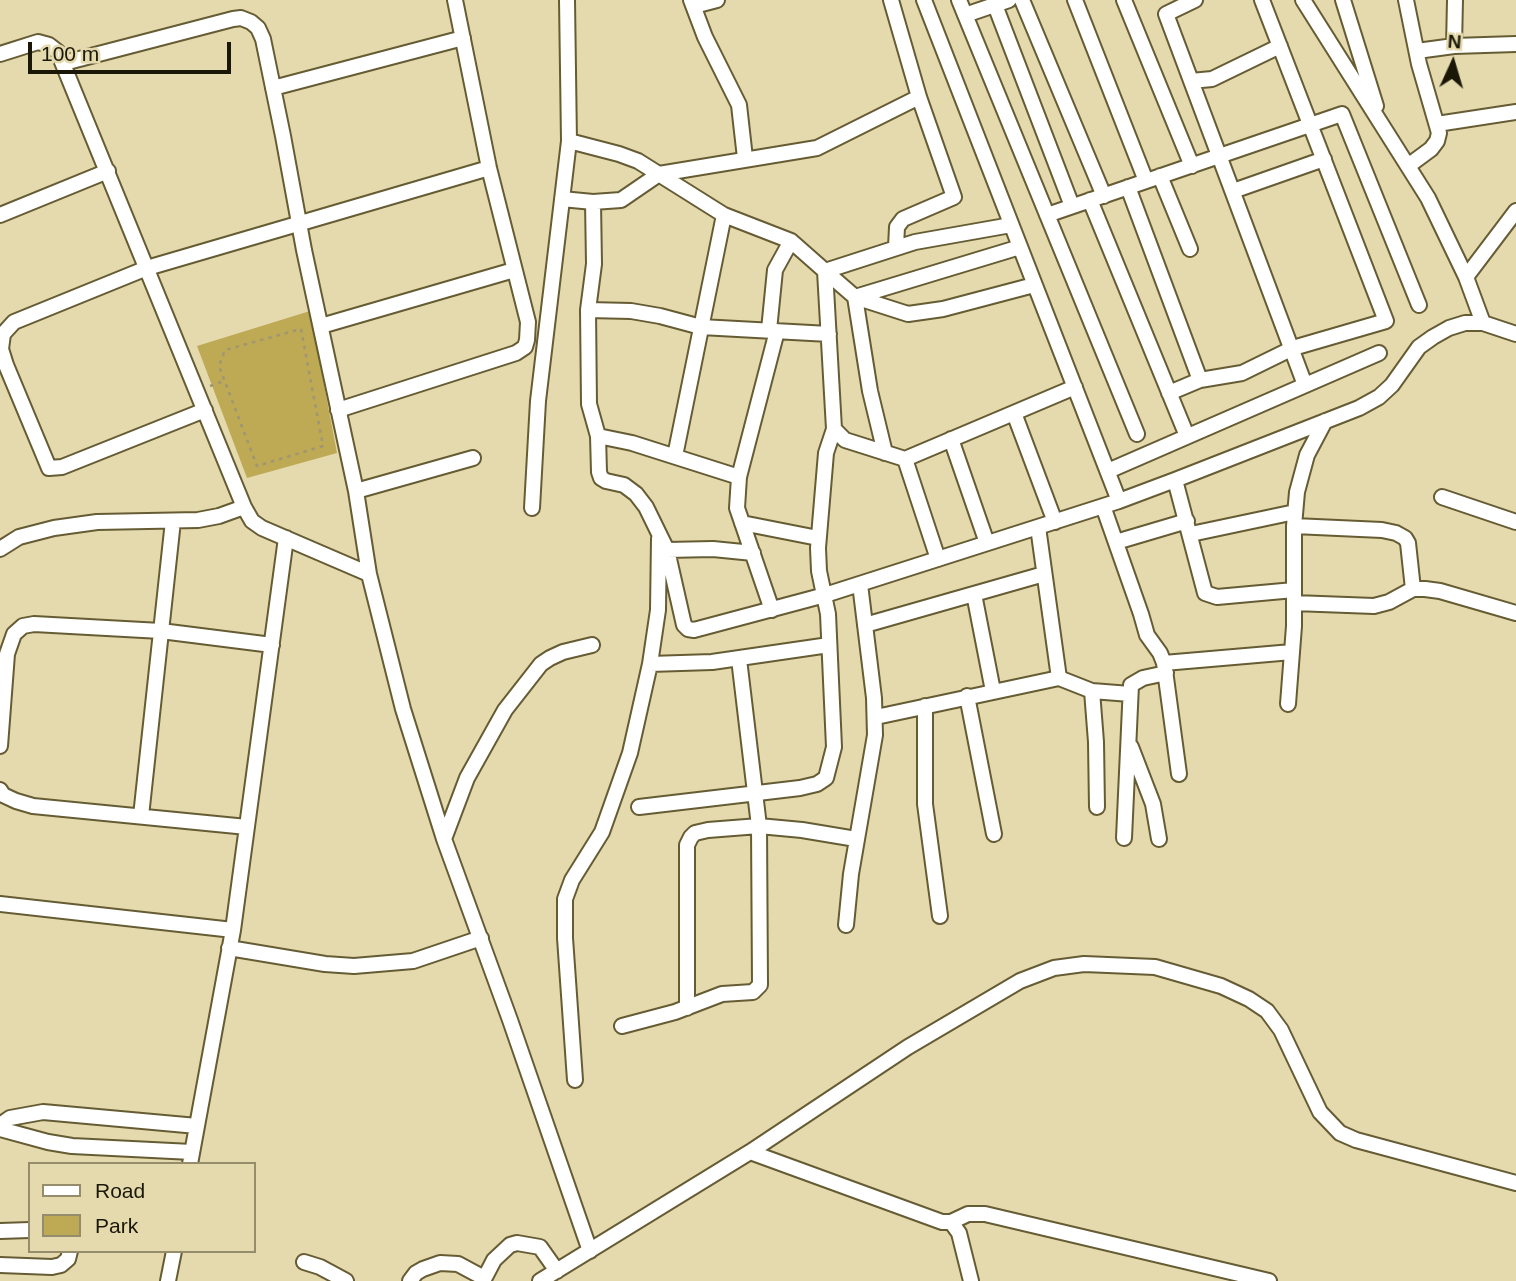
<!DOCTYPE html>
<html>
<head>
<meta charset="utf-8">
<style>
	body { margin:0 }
	#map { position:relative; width:1516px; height:1281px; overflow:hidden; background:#e5daae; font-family:Arial,sans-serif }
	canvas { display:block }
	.legend { position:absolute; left:28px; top:1162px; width:228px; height:91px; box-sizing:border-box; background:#e5daae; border:2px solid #948c6b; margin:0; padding:9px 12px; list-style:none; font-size:21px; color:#1b1706 }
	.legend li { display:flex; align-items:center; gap:14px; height:35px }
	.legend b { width:35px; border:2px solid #948c6b }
	.north { position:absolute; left:1418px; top:28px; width:70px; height:70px; -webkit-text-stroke:5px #e5daae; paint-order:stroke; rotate:4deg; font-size:19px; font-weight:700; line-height:28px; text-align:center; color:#1b1706 }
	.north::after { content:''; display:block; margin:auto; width:24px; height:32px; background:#1b1706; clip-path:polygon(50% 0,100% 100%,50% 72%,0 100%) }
	.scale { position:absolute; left:28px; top:42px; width:203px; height:32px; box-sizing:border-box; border:4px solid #1b1706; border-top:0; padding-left:9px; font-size:21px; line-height:24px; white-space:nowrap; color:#1b1706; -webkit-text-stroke:5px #e5daae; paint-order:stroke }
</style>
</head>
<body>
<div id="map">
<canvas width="1516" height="1281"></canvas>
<ul class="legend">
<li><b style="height:9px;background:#fff"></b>Road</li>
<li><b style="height:19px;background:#bea954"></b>Park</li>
</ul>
<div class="north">N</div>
<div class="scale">100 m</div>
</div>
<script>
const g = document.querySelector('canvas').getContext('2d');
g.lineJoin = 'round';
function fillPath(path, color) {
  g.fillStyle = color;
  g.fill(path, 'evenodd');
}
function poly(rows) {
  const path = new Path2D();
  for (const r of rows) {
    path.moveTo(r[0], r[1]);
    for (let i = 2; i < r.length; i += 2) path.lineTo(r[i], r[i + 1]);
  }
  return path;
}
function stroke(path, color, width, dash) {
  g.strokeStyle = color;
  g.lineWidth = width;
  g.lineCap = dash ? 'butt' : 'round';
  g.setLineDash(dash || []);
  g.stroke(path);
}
fillPath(poly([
	[310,311,337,453,247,478,197,346]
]), '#bea954');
const minor = poly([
	[691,0,705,37,739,105,745,158],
	[891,0,919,97,954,197,903,219,897,227,896,247],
	[924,0,1119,501],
	[959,0,1137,434],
	[1022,0,1104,196],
	[1075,0,1146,181],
	[1124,0,1192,166],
	[1195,0,1166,14,1305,385],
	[1303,0,1428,198,1466,277],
	[1343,0,1376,106],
	[1406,0,1419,64,1439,133,1437,141,1431,149,1408,166],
	[995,5,1072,206],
	[694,6,717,0],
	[965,15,1009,0],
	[1454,46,1455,0],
	[1417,51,1454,46,1516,44],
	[0,54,38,42,49,45,58,52,244,507,252,521,262,528,369,574],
	[64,63,233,19,241,18,251,22,258,28,263,39,283,136,304,250,356,491,369,574,403,709,444,839,510,1020,590,1251],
	[1191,81,1212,79,1280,46],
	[273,88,463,38],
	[1437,124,1516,112],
	[569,141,619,154,638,161,724,215,791,241,825,271,834,429,845,440,905,459,1075,387],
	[1160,176,1190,249],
	[1128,187,1200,380],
	[1233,191,1324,159],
	[562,199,593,202,621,200,659,174,817,148,919,97],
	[1090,200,1187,436],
	[593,202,594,264,588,310,589,404,598,436,599,472,601,478,606,481,624,485,636,494,646,507,667,550,684,625,688,629,694,630,825,595,1119,501,1175,480,1359,408,1379,397,1392,385,1419,347,1433,337,1449,328,1465,323,1483,323],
	[1516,211,1466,277,1483,323,1516,334],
	[0,215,108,171],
	[1047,215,1342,114,1419,305],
	[825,271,855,297,908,314,943,309,1034,285],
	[825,271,915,242,1011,225],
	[588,310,631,311,660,316,701,327,829,334],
	[321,326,514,270],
	[769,330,775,270,791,241],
	[1169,393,1200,380,1242,373,1293,348,1386,321,1262,0],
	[205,410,62,467,49,468,6,365,1,349,3,334,14,322,147,268,489,168],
	[338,410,516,353,525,347,527,340,528,322,489,168,455,0],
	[1014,413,1055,522],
	[598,436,632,443,739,477],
	[951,439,987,543],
	[885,453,870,391,855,297,1020,247],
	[675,456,724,215],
	[905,459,938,559],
	[1108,471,1379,353],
	[1175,480,1205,593,1217,597,1294,590],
	[356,491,473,458],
	[1442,497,1516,522],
	[1103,506,1141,614,1147,635,1160,653,1164,663,1179,774],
	[532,508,538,401,569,141,567,0],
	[742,523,818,538],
	[1294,526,1382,530,1396,533,1405,538,1408,543,1413,589],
	[1038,527,1059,678],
	[1191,534,1295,512],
	[1116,542,1187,521],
	[0,549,19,537,54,528,97,522,198,520,219,516,244,507],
	[667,550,713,549,753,553],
	[974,594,993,691],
	[1294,603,1374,606,1389,602,1413,589,1425,589,1440,591,1516,613],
	[772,610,737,508,739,477,777,331],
	[865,625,1044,574],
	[1164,663,1292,652],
	[650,664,712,662,829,645],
	[1092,691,1096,742,1097,807],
	[967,696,994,834],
	[1288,704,1294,626,1294,526,1297,492,1307,455,1325,421],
	[925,706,925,804,940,916],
	[876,717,1059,678,1092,691,1130,694],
	[0,746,7,654,14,634,23,626,34,624,161,631,272,645],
	[1131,747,1153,804,1159,839],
	[0,790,3,795,16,801,33,806,247,827],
	[639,807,800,788,817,784,826,778,834,747,828,614,819,571,818,548,826,453,834,429],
	[141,816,173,521],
	[1124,838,1131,685,1143,678,1166,673],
	[444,839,467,778,505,710,541,664,550,658,563,652,592,645],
	[0,904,233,930],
	[846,925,851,874,875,735,874,698,860,584],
	[229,948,325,964,354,966,413,961,481,938],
	[687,1008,687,845,691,837,695,833,708,830,759,826,802,830,856,839],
	[622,1026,675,1012,722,994,753,992,760,985,759,826,739,659],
	[575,1080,565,938,565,899,572,880,602,832,630,753,650,664,658,610,659,538],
	[0,1125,10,1118,43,1112,197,1126],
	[0,1129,48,1142,72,1146,192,1152],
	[750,1152,942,1222,951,1222,968,1214,985,1214,1269,1281],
	[190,1164,233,930,286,538],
	[951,1222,959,1233,971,1281],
	[0,1231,30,1230],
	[304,1262,320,1267,346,1281],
	[0,1265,52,1267,61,1265,68,1259,70,1251],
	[168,1281,174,1251],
	[410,1281,416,1273,423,1269,440,1263,458,1264,484,1278],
	[483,1281,494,1260,510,1245,517,1243,540,1247,557,1271],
	[540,1281,750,1152,908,1047,1020,981,1054,968,1084,964,1155,967,1221,986,1249,999,1267,1011,1281,1030,1320,1112,1340,1133,1356,1140,1516,1183]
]);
stroke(minor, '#665c34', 18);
stroke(poly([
	[301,329,323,446,257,466,219,366,225,350,301,329],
	[210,386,224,381]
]), '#9f9673', 2.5, [3.5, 5]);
stroke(minor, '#fff', 14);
</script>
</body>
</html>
